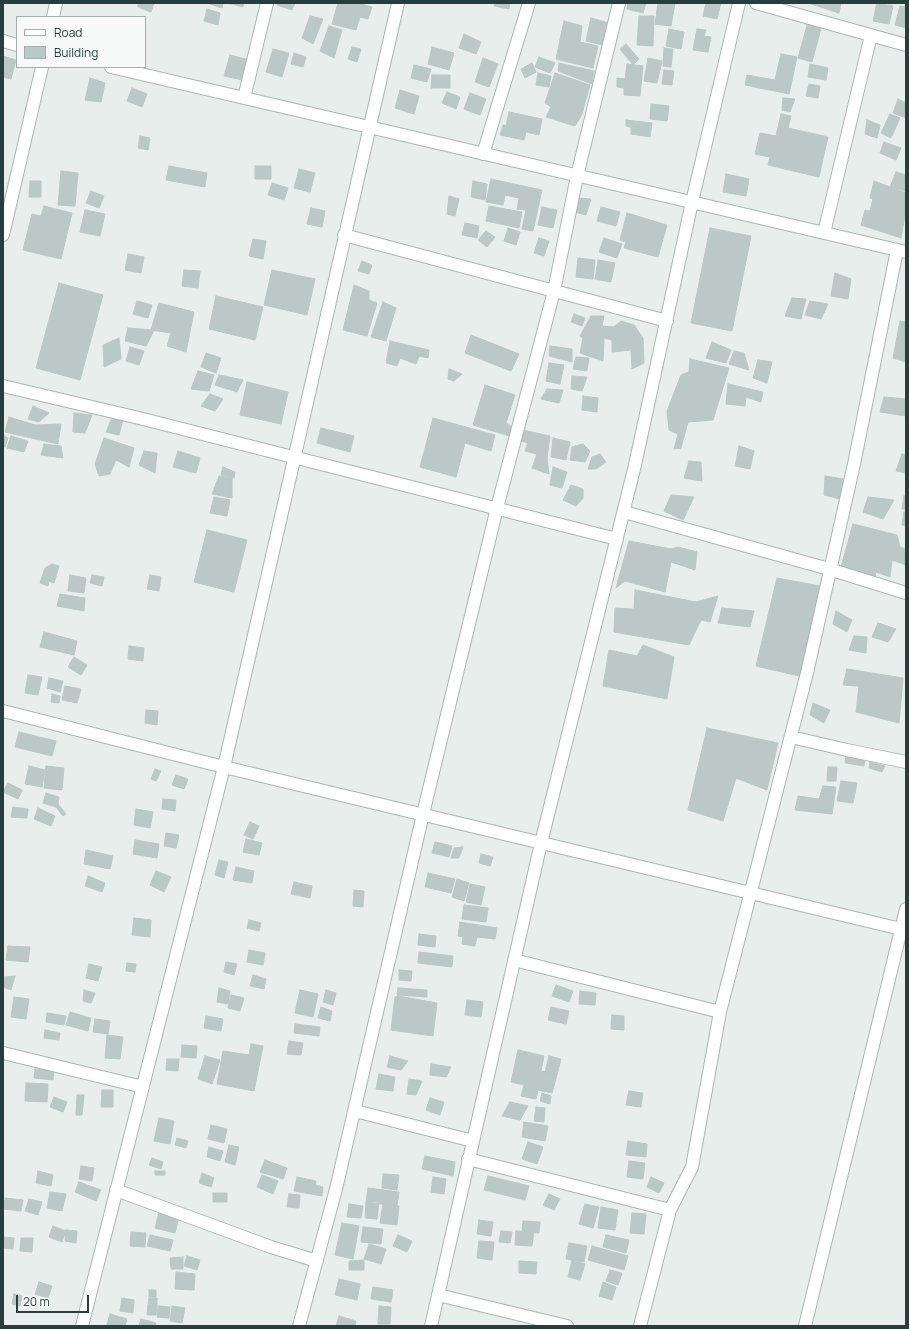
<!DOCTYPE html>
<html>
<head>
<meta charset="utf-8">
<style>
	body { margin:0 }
	#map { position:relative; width:909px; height:1329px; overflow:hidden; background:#e7eeeb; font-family:Manrope,sans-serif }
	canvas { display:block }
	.frame { position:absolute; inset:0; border:4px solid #273e3a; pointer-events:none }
	.legend { position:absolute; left:16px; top:16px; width:130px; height:52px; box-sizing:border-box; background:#f7faf9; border:1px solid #a4afad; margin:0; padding:5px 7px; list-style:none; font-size:12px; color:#273e3a }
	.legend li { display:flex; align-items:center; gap:8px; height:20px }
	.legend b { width:20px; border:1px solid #a4afad }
	.scale { position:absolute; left:16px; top:1295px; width:73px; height:18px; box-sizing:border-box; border:2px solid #273e3a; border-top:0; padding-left:5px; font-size:12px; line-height:14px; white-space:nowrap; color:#273e3a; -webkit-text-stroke:3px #f7faf9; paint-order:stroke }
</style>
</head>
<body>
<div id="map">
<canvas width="909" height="1329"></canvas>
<div class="frame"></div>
<ul class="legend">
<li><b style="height:5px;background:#fff"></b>Road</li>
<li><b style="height:11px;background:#bcc8c5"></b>Building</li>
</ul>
<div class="scale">20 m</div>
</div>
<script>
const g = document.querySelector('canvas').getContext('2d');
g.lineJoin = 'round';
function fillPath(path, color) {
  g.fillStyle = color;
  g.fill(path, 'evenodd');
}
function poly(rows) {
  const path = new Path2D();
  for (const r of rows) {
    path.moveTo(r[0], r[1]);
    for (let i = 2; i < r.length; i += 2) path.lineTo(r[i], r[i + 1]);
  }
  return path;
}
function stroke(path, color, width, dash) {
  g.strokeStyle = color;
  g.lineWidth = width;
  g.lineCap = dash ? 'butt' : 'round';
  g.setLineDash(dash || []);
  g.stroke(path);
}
const building = poly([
	[138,3,154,3,151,12,138,7,138,3],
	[207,3,223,3,222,8,207,3],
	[228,3,244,3,243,7,228,3],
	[278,3,295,3,292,10,277,5,278,3],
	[338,3,365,3,364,5,372,7,368,19,360,17,356,30,332,24,338,3],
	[495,3,510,3,509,9,494,6,495,3],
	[628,3,646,3,643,13,627,9,628,3],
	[658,3,675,3,671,26,655,24,658,3],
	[706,3,721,3,717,19,703,16,706,3],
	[808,3,841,3,839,13,808,3],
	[877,3,893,6,889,24,873,21,877,3],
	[900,6,906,7,906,28,895,25,900,6],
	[207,9,220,13,218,25,204,21,207,9],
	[310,16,323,19,313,44,302,38,310,16],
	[639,16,654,16,653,46,637,45,639,16],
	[591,18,609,23,603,45,586,41,591,18],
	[564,21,582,26,580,42,598,46,593,68,556,59,564,21],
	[808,22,822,25,812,62,798,58,808,22],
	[329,26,342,30,334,58,320,51,329,26],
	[669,29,684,32,681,49,666,46,669,29],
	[697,29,706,30,704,36,711,37,708,52,693,50,697,29],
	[464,34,481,42,476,54,459,48,464,34],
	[626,44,639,59,633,65,620,49,626,44],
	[352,47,361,49,357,62,348,59,352,47],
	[432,47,454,53,449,70,428,64,432,47],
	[664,48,673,49,671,67,663,66,664,48],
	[273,49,289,53,282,77,266,72,273,49],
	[294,53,306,57,303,67,291,64,294,53],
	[781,54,797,57,789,94,745,85,747,75,775,80,781,54],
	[230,55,249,60,243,80,224,76,230,55],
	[3,56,16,60,11,79,3,77,3,56],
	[539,57,555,63,550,73,535,67,539,57],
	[483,58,498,64,489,87,475,82,483,58],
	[648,58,662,61,657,83,644,81,648,58],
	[532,63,536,72,525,78,521,69,532,63],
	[559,63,594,71,592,84,558,71,559,63],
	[627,64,643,66,640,96,624,95,624,88,617,87,617,78,625,79,627,64],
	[810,64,828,68,826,80,808,77,810,64],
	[414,65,431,69,427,82,411,78,414,65],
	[664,70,674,71,672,85,662,84,664,70],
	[538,73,551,76,549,87,536,85,538,73],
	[555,73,590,85,582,114,575,126,546,117,551,107,545,103,555,73],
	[432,75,450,75,450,88,431,88,432,75],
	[90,78,105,83,101,102,85,100,90,78],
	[809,84,820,86,818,98,806,96,809,84],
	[132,88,147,94,142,107,127,101,132,88],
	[400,90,419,96,414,114,395,108,400,90],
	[447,92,460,97,456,109,442,103,447,92],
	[470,93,486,99,480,115,464,109,470,93],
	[783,98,795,99,790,112,782,110,783,98],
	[898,99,906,103,906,118,893,113,898,99],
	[651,104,669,106,667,121,650,119,651,104],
	[509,112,542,119,539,135,526,132,524,140,500,135,503,125,506,126,509,112],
	[781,114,791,116,788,128,828,137,819,177,768,165,770,157,755,154,760,133,776,136,781,114],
	[890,114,900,118,891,138,881,133,890,114],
	[626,120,652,123,650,137,631,134,631,127,626,126,626,120],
	[867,120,880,125,877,138,865,134,867,120],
	[140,136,150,138,148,150,138,148,140,136],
	[884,142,901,148,896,160,880,153,884,142],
	[169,166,207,173,205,187,166,180,169,166],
	[255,166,271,166,271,179,255,179,255,166],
	[299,169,315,173,310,192,294,188,299,169],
	[61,171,78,173,75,206,58,205,61,171],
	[896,172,906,175,906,191,890,187,896,172],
	[726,174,749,179,746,196,723,192,726,174],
	[491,179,542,190,533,231,522,229,526,210,517,209,519,198,505,195,503,205,486,202,491,179],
	[30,181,41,181,41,197,29,197,30,181],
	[473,181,487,184,485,200,471,197,473,181],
	[874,181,906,193,906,209,901,238,861,225,865,210,870,211,873,199,870,198,874,181],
	[272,183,288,188,284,200,268,195,272,183],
	[91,191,104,196,99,208,86,203,91,191],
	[449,196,459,199,455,216,447,214,449,196],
	[578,198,591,199,586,215,575,212,578,198],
	[44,206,72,213,61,259,23,250,32,214,41,216,44,206],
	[489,206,522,212,519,228,486,221,489,206],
	[542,207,557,210,553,228,538,225,542,207],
	[601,207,620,212,616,226,597,221,601,207],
	[311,208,325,211,322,227,307,224,311,208],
	[85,210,105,214,100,236,80,232,85,210],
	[627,213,667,225,658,257,624,248,626,242,620,240,627,213],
	[465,223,479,226,477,238,462,235,465,223],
	[508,228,520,232,516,245,504,241,508,228],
	[710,228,751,236,732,331,691,323,710,228],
	[486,231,495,237,487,247,478,240,486,231],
	[539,238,549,241,544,256,534,253,539,238],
	[604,238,622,244,617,258,599,252,604,238],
	[253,239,266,241,263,259,249,256,253,239],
	[128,254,144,257,141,273,125,270,128,254],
	[578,258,595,260,593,279,576,277,578,258],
	[598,260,615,263,611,282,595,279,598,260],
	[362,261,372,265,369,274,358,271,362,261],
	[184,270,200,271,198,288,182,286,184,270],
	[272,270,315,279,307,315,264,305,272,270],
	[835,273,851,279,848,299,831,296,835,273],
	[59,283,103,295,80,380,36,368,59,283],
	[354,285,369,291,369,300,377,303,367,336,343,330,354,285],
	[216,296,263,307,255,340,209,329,216,296],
	[792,298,806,299,801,319,785,316,792,298],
	[137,301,152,305,148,318,133,314,137,301],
	[810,301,828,304,821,319,805,315,810,301],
	[383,302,396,308,386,341,371,337,383,302],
	[159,303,194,312,186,352,167,346,171,333,151,330,159,303],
	[574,314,585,318,582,326,571,322,574,314],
	[591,316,604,316,602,326,614,327,621,321,634,325,643,338,644,363,632,369,631,350,612,352,612,340,604,338,603,361,580,353,583,338,580,336,591,316],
	[900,321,906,322,906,362,893,358,900,321],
	[128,328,154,330,146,346,125,341,128,328],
	[471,335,519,354,511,371,465,353,471,335],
	[119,338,121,359,104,367,103,345,119,338],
	[390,341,429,350,428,358,419,356,416,364,400,358,397,366,386,363,390,341],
	[712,342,731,350,726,363,706,358,712,342],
	[550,346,572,349,572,362,549,356,550,346],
	[130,347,144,351,139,365,126,361,130,347],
	[734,351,744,353,749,370,729,364,734,351],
	[206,353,221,358,216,373,201,367,206,353],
	[576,357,589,358,587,371,573,369,576,357],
	[690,359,729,368,713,420,688,422,681,448,674,449,678,434,669,430,667,411,681,375,689,372,690,359],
	[758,360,772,362,767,383,753,378,758,360],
	[549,363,564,365,560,384,546,381,549,363],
	[449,369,462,374,454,381,448,379,449,369],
	[198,371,214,375,209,391,191,389,198,371],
	[219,375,243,380,237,392,215,385,219,375],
	[572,376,587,377,582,391,571,389,572,376],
	[247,382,288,392,281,424,240,415,247,382],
	[728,384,763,392,761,402,746,397,745,406,726,404,728,384],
	[485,385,515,395,506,423,518,431,516,438,473,425,485,385],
	[547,389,563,390,559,403,541,399,547,389],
	[210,394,223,399,215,411,201,406,210,394],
	[583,396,598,398,597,412,582,410,583,396],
	[884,397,906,399,906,416,880,412,884,397],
	[33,406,49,413,39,422,28,419,33,406],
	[74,413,92,415,85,433,73,432,74,413],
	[9,417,35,425,61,424,58,444,5,432,9,417],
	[433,418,495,435,491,451,465,443,456,477,420,467,433,418],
	[123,419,119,435,106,432,111,420,123,419],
	[321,428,354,436,350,452,317,443,321,428],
	[523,430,550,436,547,458,549,474,532,468,537,454,525,451,528,443,521,441,523,430],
	[3,435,8,438,5,447,3,447,3,435],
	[11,436,28,441,24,452,7,448,11,436],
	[104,438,134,448,129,467,116,460,110,474,99,476,95,464,104,438],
	[553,438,570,442,566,460,551,457,553,438],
	[44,444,61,446,63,458,41,455,44,444],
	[583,444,590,451,585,462,570,460,572,447,583,444],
	[739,446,754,451,750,469,735,466,739,446],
	[144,451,157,453,155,473,139,465,144,451],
	[178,451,200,458,196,473,173,467,178,451],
	[600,454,606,462,596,469,588,469,592,457,600,454],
	[902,454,906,455,906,473,896,471,902,454],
	[689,461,701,462,702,481,684,478,689,461],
	[223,467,235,472,234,478,221,475,223,467],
	[553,467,567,472,562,488,550,485,553,467],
	[219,476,232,478,232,498,212,494,219,476],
	[825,476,843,479,840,499,824,495,825,476],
	[571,485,583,489,583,498,576,506,563,500,571,485],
	[671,495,694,497,683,520,664,511,671,495],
	[904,496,906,496,906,509,902,509,904,496],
	[214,497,230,500,227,516,210,513,214,497],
	[868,497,894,500,883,519,863,512,868,497],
	[904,512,906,512,906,526,902,525,904,512],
	[853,524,897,535,900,547,906,549,906,565,892,560,890,577,876,572,875,578,841,567,853,524],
	[207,530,247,540,234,592,194,582,207,530],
	[629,541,671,549,678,547,697,552,695,570,671,562,665,592,625,581,616,588,629,541],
	[52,564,59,566,54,583,49,581,48,586,40,583,45,568,52,564],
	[70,575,86,578,84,593,68,591,70,575],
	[92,575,104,577,102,586,90,583,92,575],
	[150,575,161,577,159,591,147,589,150,575],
	[777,578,820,586,799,676,756,666,777,578],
	[635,590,696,602,718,596,710,622,701,620,689,645,614,632,615,608,634,609,635,590],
	[60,594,85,598,84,611,57,606,60,594],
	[722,608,754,611,750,627,718,623,722,608],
	[836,611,852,620,847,632,833,624,836,611],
	[878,623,896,629,888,642,872,637,878,623],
	[44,632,77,641,74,655,40,647,44,632],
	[854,636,867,637,866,653,849,650,854,636],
	[643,645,674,657,667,699,603,686,609,650,637,656,643,645],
	[129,646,144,648,143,661,128,659,129,646],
	[74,657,87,665,81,675,68,667,74,657],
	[847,669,903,678,899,723,856,712,859,686,843,685,847,669],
	[28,675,42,677,38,695,25,693,28,675],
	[49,678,63,681,60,692,47,688,49,678],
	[65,686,81,689,77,703,62,700,65,686],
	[52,694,60,696,59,703,51,702,52,694],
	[813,703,830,710,824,723,810,715,813,703],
	[146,710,158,711,157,725,145,723,146,710],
	[707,728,778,743,767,790,736,778,723,821,688,810,707,728],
	[19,732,56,741,52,756,15,747,19,732],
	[846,756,865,759,864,766,845,763,846,756],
	[870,762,885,766,882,772,869,768,870,762],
	[29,766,45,770,42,787,25,784,29,766],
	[46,766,64,768,62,790,44,788,46,766],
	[828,767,837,767,836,781,827,781,828,767],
	[155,769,161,771,156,781,151,779,155,769],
	[176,775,188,779,184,789,172,785,176,775],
	[841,781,857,783,853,803,837,801,841,781],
	[8,783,22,790,18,799,3,792,8,783],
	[823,786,836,787,832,814,795,810,798,796,819,799,823,786],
	[46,793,59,797,58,804,66,814,63,816,56,807,43,803,46,793],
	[163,799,176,800,175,811,162,809,163,799],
	[13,807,28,809,27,818,11,817,13,807],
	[38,808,55,816,51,826,34,819,38,808],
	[136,809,153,812,150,828,134,825,136,809],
	[250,822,259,826,253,839,244,835,250,822],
	[166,833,179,835,176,848,164,846,166,833],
	[246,839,262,843,259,855,243,852,246,839],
	[135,840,159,844,157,858,133,854,135,840],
	[435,842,452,846,449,857,432,853,435,842],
	[463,847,459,858,451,858,454,848,463,847],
	[86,850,113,856,110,869,84,864,86,850],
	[481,854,493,857,490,866,479,863,481,854],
	[219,860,228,862,224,878,215,875,219,860],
	[236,867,254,871,252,883,233,880,236,867],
	[156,871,171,877,164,892,150,885,156,871],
	[428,873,455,879,451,893,425,887,428,873],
	[88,876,105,883,102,892,85,886,88,876],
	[457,879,469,883,464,901,452,897,457,879],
	[294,882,312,886,310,898,291,894,294,882],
	[470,884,485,887,481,905,466,902,470,884],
	[354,890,364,891,363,907,353,906,354,890],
	[464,905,488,908,486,922,462,919,464,905],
	[134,918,151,920,150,937,132,935,134,918],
	[249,920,261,923,259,931,247,928,249,920],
	[460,922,497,928,495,939,477,937,475,946,462,944,463,937,458,936,460,922],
	[419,934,436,936,435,947,418,945,419,934],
	[8,946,30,947,28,962,6,960,8,946],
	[249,950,265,953,263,965,247,962,249,950],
	[419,952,453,956,452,967,418,963,419,952],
	[226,962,237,964,234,975,224,972,226,962],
	[127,963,136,964,135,972,126,971,127,963],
	[89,964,102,967,98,981,86,978,89,964],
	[399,970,412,971,411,981,399,980,399,970],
	[253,975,266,979,264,989,250,986,253,975],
	[15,976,11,990,3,987,3,977,15,976],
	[556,985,573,991,569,1002,552,996,556,985],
	[219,988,230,991,228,1004,217,1002,219,988],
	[398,988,427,990,427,997,397,995,398,988],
	[84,990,95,993,91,1003,83,1001,84,990],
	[300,990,318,994,313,1017,295,1013,300,990],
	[326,990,336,993,333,1005,323,1002,326,990],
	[580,991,596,993,595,1005,579,1004,580,991],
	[231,995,244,998,240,1011,228,1008,231,995],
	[398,996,437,1003,433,1036,391,1030,395,997,398,996],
	[14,997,29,999,26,1019,11,1017,14,997],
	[467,1000,483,1002,481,1017,465,1015,467,1000],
	[321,1007,332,1011,330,1021,318,1018,321,1007],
	[551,1007,569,1011,566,1024,548,1020,551,1007],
	[70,1012,91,1018,88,1031,66,1025,70,1012],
	[47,1013,66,1016,64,1025,46,1022,47,1013],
	[612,1015,624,1016,624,1030,611,1029,612,1015],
	[206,1016,223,1019,221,1031,204,1028,206,1016],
	[95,1019,110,1021,108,1034,93,1032,95,1019],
	[295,1024,320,1027,319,1036,294,1033,295,1024],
	[45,1030,60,1033,59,1040,44,1038,45,1030],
	[107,1035,123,1037,120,1059,105,1058,107,1035],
	[289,1041,303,1043,301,1055,287,1054,289,1041],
	[251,1044,263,1046,254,1091,217,1084,223,1051,249,1055,251,1044],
	[182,1045,197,1046,196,1058,181,1057,182,1045],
	[518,1050,544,1056,541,1071,557,1075,552,1093,538,1090,536,1099,521,1096,524,1085,511,1082,518,1050],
	[205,1056,220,1060,212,1084,198,1079,205,1056],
	[390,1056,408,1061,401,1070,387,1067,390,1056],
	[549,1056,561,1059,557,1075,545,1072,549,1056],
	[167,1059,179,1059,178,1071,166,1070,167,1059],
	[431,1064,451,1067,446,1077,430,1075,431,1064],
	[35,1069,54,1071,53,1080,34,1078,35,1069],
	[379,1074,395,1077,393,1091,376,1089,379,1074],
	[409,1079,422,1081,416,1095,407,1094,409,1079],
	[26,1083,48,1084,47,1102,25,1101,26,1083],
	[102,1090,113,1090,113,1107,101,1107,102,1090],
	[629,1091,643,1093,641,1107,626,1105,629,1091],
	[542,1093,551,1096,550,1104,540,1101,542,1093],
	[77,1095,84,1095,82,1115,76,1115,77,1095],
	[54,1097,67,1102,63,1112,50,1107,54,1097],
	[430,1098,444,1102,440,1115,426,1110,430,1098],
	[510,1102,528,1106,520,1120,502,1116,510,1102],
	[536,1107,545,1108,544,1122,534,1121,536,1107],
	[159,1118,174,1121,170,1144,154,1141,159,1118],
	[524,1122,548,1126,545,1141,522,1137,524,1122],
	[211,1125,227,1129,224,1143,208,1139,211,1125],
	[177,1138,188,1141,186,1148,175,1145,177,1138],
	[628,1141,647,1144,646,1157,626,1155,628,1141],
	[528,1142,543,1147,537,1164,522,1159,528,1142],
	[229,1145,239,1147,235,1165,225,1162,229,1145],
	[209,1147,223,1151,220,1161,207,1157,209,1147],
	[425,1156,455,1162,453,1176,422,1169,425,1156],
	[152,1158,163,1162,161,1169,149,1165,152,1158],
	[265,1160,287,1168,283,1179,260,1172,265,1160],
	[629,1161,645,1163,643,1179,627,1177,629,1161],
	[81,1166,94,1168,92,1181,79,1179,81,1166],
	[38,1171,53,1175,51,1186,36,1183,38,1171],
	[155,1171,165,1171,165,1175,155,1175,155,1171],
	[202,1173,214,1178,211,1187,199,1183,202,1173],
	[383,1174,399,1175,397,1190,382,1188,383,1174],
	[262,1175,278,1181,273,1194,257,1187,262,1175],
	[488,1176,529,1186,525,1200,484,1190,488,1176],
	[297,1177,316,1181,315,1185,323,1187,322,1196,294,1191,297,1177],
	[433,1177,446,1179,444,1194,431,1192,433,1177],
	[651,1177,664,1183,659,1193,647,1187,651,1177],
	[79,1182,101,1190,96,1201,75,1192,79,1182],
	[368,1188,399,1192,397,1206,366,1202,368,1188],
	[50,1192,66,1194,62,1211,47,1208,50,1192],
	[213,1193,227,1193,227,1202,213,1202,213,1193],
	[289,1194,300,1195,299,1208,287,1207,289,1194],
	[549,1194,560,1199,554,1210,543,1205,549,1194],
	[5,1198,23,1200,21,1211,4,1209,5,1198],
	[29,1199,42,1202,38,1215,25,1211,29,1199],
	[366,1202,379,1202,377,1219,365,1218,366,1202],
	[349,1204,363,1206,361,1218,347,1217,349,1204],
	[383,1204,399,1206,397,1225,380,1223,383,1204],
	[585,1204,599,1207,593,1228,579,1224,585,1204],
	[601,1207,618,1210,615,1230,598,1228,601,1207],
	[159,1212,179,1217,175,1233,155,1228,159,1212],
	[632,1213,646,1214,644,1234,630,1233,632,1213],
	[479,1220,493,1222,491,1236,477,1234,479,1220],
	[523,1221,540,1222,539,1233,522,1232,523,1221],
	[342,1223,359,1226,353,1259,335,1255,342,1223],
	[53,1226,66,1231,62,1242,49,1237,53,1226],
	[363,1227,383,1229,381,1244,361,1242,363,1227],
	[66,1230,77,1231,76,1243,65,1241,66,1230],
	[501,1231,512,1232,510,1243,499,1242,501,1231],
	[516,1231,534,1232,532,1246,515,1245,516,1231],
	[131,1232,146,1233,145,1247,130,1246,131,1232],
	[150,1235,173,1240,170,1251,147,1246,150,1235],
	[398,1235,412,1241,407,1252,393,1246,398,1235],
	[606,1235,629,1240,626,1253,603,1247,606,1235],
	[3,1237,14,1238,13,1249,3,1248,3,1237],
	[21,1238,33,1238,32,1252,20,1251,21,1238],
	[479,1241,494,1242,492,1260,477,1258,479,1241],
	[569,1243,587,1246,584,1262,566,1259,569,1243],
	[369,1244,386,1249,381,1264,364,1259,369,1244],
	[592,1246,628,1256,624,1270,588,1260,592,1246],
	[187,1256,200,1260,197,1270,184,1266,187,1256],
	[183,1257,183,1269,171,1269,170,1258,183,1257],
	[364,1260,364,1270,349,1270,349,1261,364,1260],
	[572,1260,585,1264,580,1280,568,1277,572,1260],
	[519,1261,537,1262,536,1274,519,1273,519,1261],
	[610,1270,622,1273,618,1285,606,1281,610,1270],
	[176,1272,195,1274,194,1290,175,1289,176,1272],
	[339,1279,360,1284,357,1300,335,1295,339,1279],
	[39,1282,52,1286,48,1298,35,1294,39,1282],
	[603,1282,616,1287,612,1300,599,1296,603,1282],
	[373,1287,393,1290,391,1302,371,1299,373,1287],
	[149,1290,156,1290,156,1297,149,1297,149,1290],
	[14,1294,22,1296,20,1306,12,1304,14,1294],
	[122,1298,134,1300,133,1313,120,1311,122,1298],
	[149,1298,157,1298,157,1305,148,1304,149,1298],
	[148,1305,157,1305,156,1315,147,1315,148,1305],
	[158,1306,170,1307,169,1318,157,1317,158,1306],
	[172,1306,185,1308,182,1323,170,1321,172,1306],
	[379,1306,391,1307,390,1324,378,1324,379,1306],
	[110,1314,127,1319,125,1326,107,1325,110,1314],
	[339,1316,356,1321,355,1326,336,1326,339,1316],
	[141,1319,156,1323,155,1326,139,1326,141,1319]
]);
fillPath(building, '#bcc8c5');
stroke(building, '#bac7c3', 1);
const minor = poly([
	[756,3,906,45],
	[53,17,56,3],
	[3,41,17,45],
	[111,67,906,252],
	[244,98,267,3],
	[483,154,529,3],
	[824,233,871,35],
	[3,235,42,67],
	[344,235,667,321],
	[3,386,139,418,617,539],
	[624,512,829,569,906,593],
	[3,711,224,767,901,929],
	[791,737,847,750,906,762],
	[514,960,720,1012],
	[3,1053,143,1087],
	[355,1111,473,1141],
	[468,1159,670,1210],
	[116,1190,271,1247,317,1261],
	[438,1295,567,1326],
	[82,1326,224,767,398,3],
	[299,1326,336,1189,423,814,497,508,554,291,577,176,619,3],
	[431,1326,541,843,635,465,692,202,739,3],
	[640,1326,670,1210,692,1167,720,1012,807,673,854,464,897,250]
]);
const tertiary = poly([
	[805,1326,906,909]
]);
stroke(minor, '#aab6b2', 14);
stroke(tertiary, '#aab6b2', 14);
stroke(minor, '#fff', 12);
stroke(tertiary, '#fff', 12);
</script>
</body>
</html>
